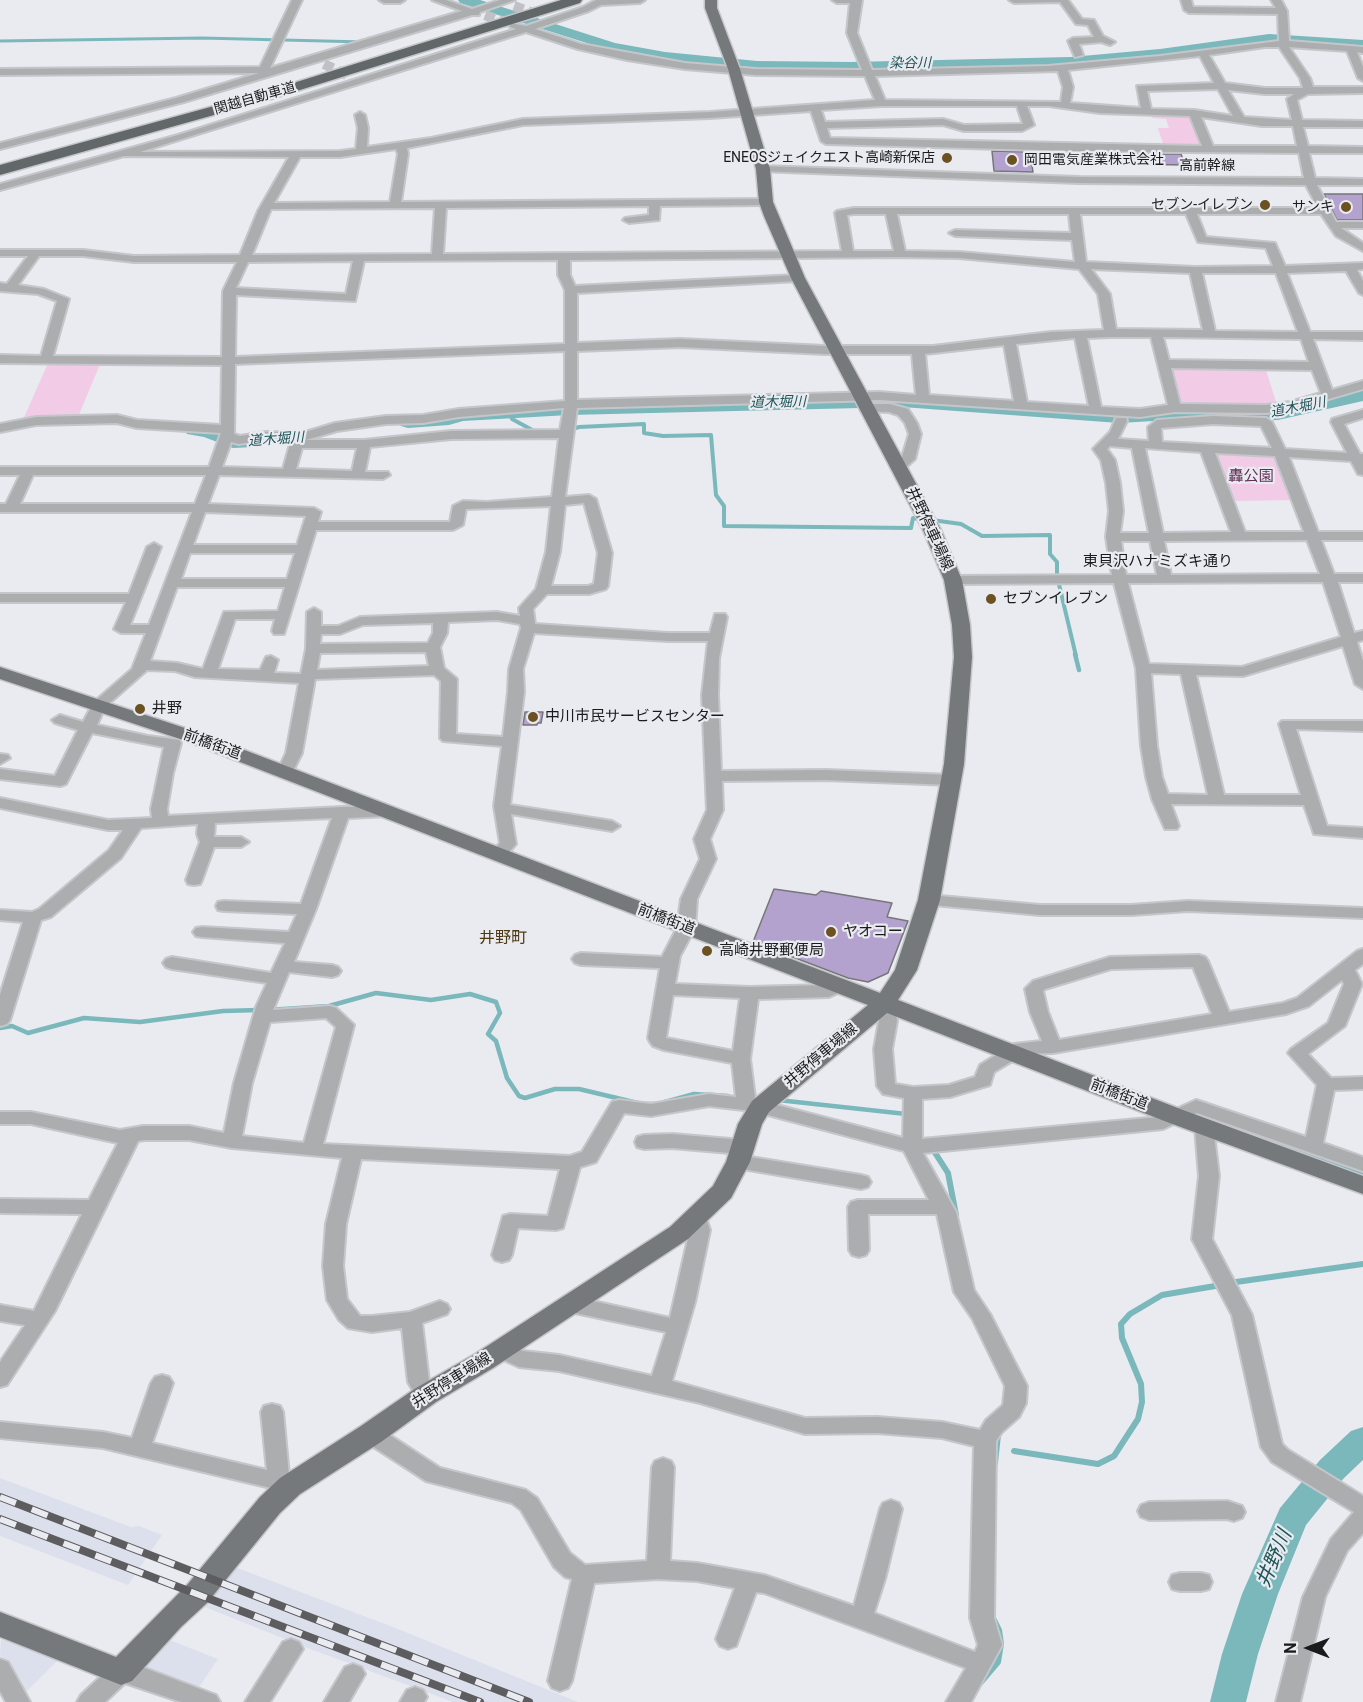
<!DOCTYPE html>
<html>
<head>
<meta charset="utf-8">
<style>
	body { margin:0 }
	#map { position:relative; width:1363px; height:1702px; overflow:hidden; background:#e9ebf0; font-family:Roboto,sans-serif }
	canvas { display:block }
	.north { position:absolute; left:1279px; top:1618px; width:60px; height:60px; -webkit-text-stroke:4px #e9ebf0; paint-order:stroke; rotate:270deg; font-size:16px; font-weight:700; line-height:24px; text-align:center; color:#1b1b1d }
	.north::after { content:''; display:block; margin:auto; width:21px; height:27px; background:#1b1b1d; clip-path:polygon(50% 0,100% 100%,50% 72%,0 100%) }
</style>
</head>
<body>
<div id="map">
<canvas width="1363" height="1702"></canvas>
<div class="north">N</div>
</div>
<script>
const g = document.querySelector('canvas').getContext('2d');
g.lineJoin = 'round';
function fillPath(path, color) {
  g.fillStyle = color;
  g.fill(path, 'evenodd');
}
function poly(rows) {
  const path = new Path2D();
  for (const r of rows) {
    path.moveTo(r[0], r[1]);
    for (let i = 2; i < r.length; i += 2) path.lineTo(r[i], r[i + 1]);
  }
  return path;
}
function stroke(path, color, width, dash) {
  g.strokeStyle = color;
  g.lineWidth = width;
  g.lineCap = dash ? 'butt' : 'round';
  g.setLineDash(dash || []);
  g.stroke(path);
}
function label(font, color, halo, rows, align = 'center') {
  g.font = font + ' Roboto,"Noto Sans JP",sans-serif';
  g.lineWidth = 4.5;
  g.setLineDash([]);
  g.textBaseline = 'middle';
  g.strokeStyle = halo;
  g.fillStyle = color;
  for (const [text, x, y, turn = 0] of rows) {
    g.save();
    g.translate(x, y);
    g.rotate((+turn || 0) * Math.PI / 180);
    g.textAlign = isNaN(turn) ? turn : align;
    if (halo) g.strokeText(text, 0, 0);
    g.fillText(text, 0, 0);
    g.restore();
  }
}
fillPath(poly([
	[0,1478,131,1527,139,1526,162,1535,128,1585,0,1536],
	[227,1564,398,1629,578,1702,453,1702,297,1644,195,1603],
	[162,1637,218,1659,199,1687,145,1667,144,1658],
	[1,1640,44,1648,62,1656,23,1695,0,1655]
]), '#dce0ec');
fillPath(poly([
	[1150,113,1190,114,1204,146,1164,147,1158,128,1169,128,1166,119,1152,118],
	[49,361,101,362,78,417,22,422],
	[1265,367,1277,405,1266,407,1177,404,1168,368],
	[1217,451,1277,457,1295,500,1232,501,1214,453]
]), '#f2cbe7');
stroke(poly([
	[467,10,483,5],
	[0,41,202,38,365,42]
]), '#7ab8bc', 3);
stroke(poly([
	[510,412,512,419,536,432],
	[569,430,579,427,644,424,644,433,663,436,711,435,716,495,724,506,724,526,911,528,913,518,920,519],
	[932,520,961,524,982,536,1050,535,1050,554,1057,562,1057,576,1076,656]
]), '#7ab8bc', 4);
stroke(poly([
	[1075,654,1079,670],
	[268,1010,329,1006,376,993,431,1000,470,994,496,1002,500,1013,488,1034,496,1041,507,1078,519,1096,525,1098,555,1089,579,1089,642,1104,657,1104],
	[0,1028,12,1026,28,1033,84,1018,140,1022,223,1011,259,1010],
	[778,1100,906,1114,906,1118],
	[665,1102,694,1094,728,1096]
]), '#7ab8bc', 4.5);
stroke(poly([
	[1254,1133,1363,1172],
	[932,1148,948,1173,956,1215],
	[1229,1283,1363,1264],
	[1014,1451,1098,1464,1114,1456,1138,1419,1142,1402,1141,1384,1122,1338,1121,1324,1130,1314,1162,1295,1221,1285],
	[995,1463,998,1435],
	[981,1682,998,1662,1001,1644,999,1630,994,1620]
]), '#7ab8bc', 6);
fillPath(poly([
	[458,0,480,0,615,43,665,52,757,61,851,62,1071,57,1160,49,1269,34,1363,40,1363,48,1269,42,1160,59,1071,67,851,72,757,71,665,62,612,51,460,3,458,0],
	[1363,389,1363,401,1278,420,1249,421,1206,418,1119,423,902,407,569,415,463,421,449,425,408,428,401,426,398,422,401,418,408,416,446,413,460,409,569,403,902,395,1119,411,1206,406,1249,409,1278,408,1363,389],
	[194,424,215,428,235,436,254,435,261,437,264,441,261,445,254,447,233,448,204,437,187,434,184,430,187,426,194,424],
	[1363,1427,1363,1460,1344,1478,1306,1525,1278,1594,1258,1654,1246,1702,1210,1702,1222,1654,1242,1594,1280,1508,1320,1460,1351,1431,1363,1427]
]), '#7ab8bc');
const building = poly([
	[992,151,1030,152,1033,172,994,171,992,151],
	[1122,154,1181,154,1185,165,1125,164,1122,154],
	[1324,194,1363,194,1363,220,1337,220,1324,194],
	[525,712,543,712,541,723,538,723,537,725,523,725,525,712],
	[774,889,816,895,821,891,892,903,887,917,908,921,888,973,868,982,848,978,753,942,774,889]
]);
fillPath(building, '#b3a2cd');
stroke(building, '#77767a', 1.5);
stroke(poly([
	[514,6,541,16],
	[485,15,513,25],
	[324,64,351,77]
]), '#c0c1c6', 10, [10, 5]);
const minor = poly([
	[292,0,302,0,270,68,462,11,432,0,446,0,472,9,500,0,515,0,480,12,479,15,472,15,184,102,0,149,0,143,176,98,259,73,0,75,0,69,260,67,292,0],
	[379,0,405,0,400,3,384,3,379,0],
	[596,0,645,0,640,3,601,5,589,11,535,29,581,44,685,63,756,69,862,70,847,33,850,3,837,3,832,0,862,0,857,33,872,70,1048,66,1160,56,1279,41,1278,14,1189,13,1184,10,1181,0,1191,0,1193,7,1276,8,1271,0,1281,0,1287,11,1289,41,1363,47,1363,53,1357,52,1363,67,1363,81,1358,78,1347,51,1289,47,1310,78,1313,87,1363,87,1363,93,1308,94,1297,100,1302,120,1363,121,1363,127,1303,127,1308,146,1363,147,1363,153,1309,153,1315,178,1363,179,1363,185,1317,185,1336,222,1363,222,1363,228,1341,228,1363,243,1363,251,1336,236,1321,214,1197,214,1206,237,1275,243,1285,266,1363,263,1363,269,1357,270,1363,281,1363,295,1359,293,1346,271,1287,273,1310,332,1363,332,1363,340,1313,339,1332,390,1363,381,1363,389,1291,410,1266,413,1175,412,1140,417,879,400,577,408,565,497,589,495,596,499,612,553,608,586,606,589,589,594,547,594,533,609,535,624,668,633,710,633,715,614,725,614,727,617,719,658,718,695,721,771,826,770,951,775,959,780,951,785,826,780,722,781,723,810,710,839,716,859,697,899,695,928,680,956,675,984,750,987,826,985,841,979,847,981,850,985,847,989,829,997,758,999,750,1059,755,1098,764,1098,771,1100,773,1104,903,1138,904,1098,883,1094,877,1086,874,1049,879,1021,877,1002,880,998,886,996,892,998,895,1002,897,1021,892,1049,895,1084,913,1087,949,1085,975,1077,980,1065,1014,1044,1042,1041,1030,1012,1025,989,1033,981,1110,957,1199,955,1205,957,1208,961,1229,1012,1283,1003,1297,998,1357,951,1363,949,1363,964,1355,970,1362,984,1345,1026,1308,1054,1331,1078,1363,1077,1363,1089,1334,1090,1323,1143,1363,1157,1363,1171,1197,1113,1163,1129,923,1153,956,1212,974,1290,990,1314,1027,1386,1026,1403,1019,1417,1002,1432,996,1441,994,1618,1002,1645,971,1702,946,1702,966,1668,764,1593,756,1592,736,1646,728,1649,720,1646,716,1639,735,1588,697,1581,658,1579,594,1583,572,1681,568,1688,560,1691,552,1688,548,1681,572,1579,565,1577,554,1567,521,1510,512,1503,426,1481,363,1440,360,1434,363,1428,371,1426,379,1428,440,1468,526,1490,537,1498,570,1553,585,1565,647,1561,652,1467,655,1461,663,1458,671,1461,674,1467,670,1561,697,1563,764,1575,854,1606,880,1509,883,1503,891,1500,899,1503,902,1509,885,1579,874,1613,975,1652,978,1645,970,1618,974,1446,942,1438,877,1433,805,1434,700,1403,559,1371,519,1367,495,1356,492,1350,495,1344,502,1342,523,1351,559,1355,652,1376,666,1332,570,1312,563,1309,560,1304,563,1299,570,1296,670,1318,690,1230,687,1217,690,1212,697,1210,704,1212,710,1230,695,1302,672,1381,805,1418,877,1417,942,1422,980,1430,986,1420,1003,1405,1005,1386,972,1318,954,1292,937,1214,868,1214,869,1250,866,1255,859,1257,852,1255,849,1250,848,1207,851,1202,858,1200,929,1200,904,1151,753,1111,709,1106,651,1116,624,1113,596,1162,580,1167,563,1228,556,1230,518,1228,512,1255,509,1260,502,1262,495,1260,492,1255,503,1216,510,1214,548,1216,560,1169,361,1159,346,1224,343,1266,347,1299,360,1316,372,1316,410,1312,440,1301,447,1304,450,1309,447,1314,422,1323,429,1382,437,1395,433,1401,426,1403,419,1401,408,1382,402,1328,372,1332,348,1328,339,1320,327,1300,323,1266,326,1224,342,1158,232,1148,189,1140,144,1140,138,1141,55,1311,7,1385,0,1387,0,1362,25,1325,0,1321,0,1305,34,1311,82,1214,0,1213,0,1199,89,1200,118,1143,31,1124,0,1124,0,1112,31,1112,120,1130,143,1126,189,1126,224,1133,234,1083,256,1007,267,983,172,969,166,967,163,963,166,959,172,957,271,973,285,943,202,937,196,936,193,932,196,928,202,927,289,932,297,914,224,911,218,910,216,906,218,902,224,901,301,904,332,818,215,823,214,837,241,837,249,842,241,847,214,847,202,880,200,884,194,885,188,884,186,880,200,842,197,834,198,824,141,828,121,858,51,917,41,920,10,1020,7,1024,0,1026,0,995,23,922,0,920,0,910,32,912,39,909,109,850,123,830,108,830,0,808,0,798,108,820,152,818,151,809,164,747,92,733,66,784,60,786,0,779,0,769,55,776,78,730,55,723,52,720,60,715,83,722,94,702,132,669,146,633,121,633,114,629,126,602,0,602,0,594,129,594,147,547,154,543,161,547,130,625,149,625,192,512,0,512,0,504,6,504,20,475,0,475,0,467,209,467,221,433,137,428,117,423,36,425,0,432,0,424,36,417,117,415,137,420,221,425,222,365,0,363,0,355,41,356,57,301,38,294,0,291,0,283,7,284,28,256,0,256,0,250,83,250,134,256,240,255,258,211,289,157,124,156,0,190,0,184,178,135,516,29,510,27,510,23,526,26,583,7,596,0],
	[526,32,578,49,627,60,685,69,756,75,865,76,875,100,710,112,523,119,431,138,367,147,368,128,365,115,360,112,355,115,358,128,356,149,340,151,140,152,526,32],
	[1265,47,1279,47,1300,78,1303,88,1265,88,1225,83,1209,55,1265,47],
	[1200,56,1214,83,1137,86,1141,108,1070,103,1073,87,1068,70,1200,56],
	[1058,71,1063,87,1061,102,885,100,875,76,1058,71],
	[1218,89,1233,116,1194,110,1151,109,1147,91,1218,89],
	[1228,90,1265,94,1294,94,1287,99,1292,120,1244,117,1228,90],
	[881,106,1017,106,1023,124,964,125,943,119,825,122,821,110,881,106],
	[1027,106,1049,106,1100,113,1190,116,1202,146,830,138,827,128,943,125,964,131,1022,131,1034,125,1027,106],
	[811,111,821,141,826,144,1074,151,1299,153,1304,178,1079,177,763,166,759,167,759,171,1079,183,1306,185,1318,208,854,208,837,211,835,213,842,251,443,254,446,208,649,206,649,215,625,218,623,220,629,223,659,220,660,206,766,205,771,202,766,199,401,202,408,154,407,148,523,125,710,118,811,111],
	[1201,117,1262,126,1293,126,1297,146,1213,146,1201,117],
	[396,149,398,154,390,202,274,203,300,157,340,157,396,149],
	[435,208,432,254,252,255,271,209,435,208],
	[854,214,886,214,894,251,853,251,847,215,854,214],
	[897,214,1069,214,1071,233,955,230,949,233,955,236,1072,240,1075,262,959,252,905,251,897,214],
	[1080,214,1186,214,1198,242,1266,248,1273,266,1195,267,1086,262,1080,214],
	[39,256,83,256,134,262,237,262,223,291,222,357,53,356,69,299,44,289,18,285,39,256],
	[900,257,959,258,1079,269,1098,294,1104,330,1051,332,933,346,825,346,680,339,577,343,577,293,798,281,804,278,798,275,575,286,570,275,570,260,900,257],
	[558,260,558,275,565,290,565,344,235,357,236,295,355,301,364,261,558,260],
	[353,261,346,294,236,288,248,262,353,261],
	[1091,269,1190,273,1203,330,1116,329,1110,294,1091,269],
	[1202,273,1276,273,1298,332,1215,331,1202,273],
	[1111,337,1151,337,1168,405,1140,409,1101,407,1087,338,1111,337],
	[1163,337,1301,339,1309,362,1169,360,1163,337],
	[1075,338,1089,406,1027,402,1016,344,1075,338],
	[1004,345,1014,401,929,395,925,354,1004,345],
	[680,347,825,354,912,354,916,395,879,392,577,400,577,351,680,347],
	[565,351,565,401,459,409,423,415,386,416,335,423,302,433,266,432,240,436,234,434,235,364,565,351],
	[1171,368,1312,370,1321,393,1290,402,1266,405,1180,404,1171,368],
	[564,408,560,430,451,431,364,440,306,440,337,431,386,424,423,423,459,417,564,408],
	[559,438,552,497,487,502,463,501,453,506,450,522,318,522,321,512,314,508,208,504,219,475,383,479,390,475,388,472,365,472,370,447,451,439,559,438],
	[266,440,295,441,290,444,283,469,222,467,231,442,239,444,266,440],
	[302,448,357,448,352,471,296,469,302,448],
	[33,475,206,475,195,504,20,504,33,475],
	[584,503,598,553,594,584,588,586,551,586,560,552,565,505,584,503],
	[551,506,546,552,536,589,519,608,520,616,497,612,360,617,338,626,321,626,321,612,314,608,307,612,306,649,301,674,274,673,278,660,271,656,266,657,260,670,218,669,235,619,275,619,272,631,274,634,284,634,316,530,453,530,463,525,466,509,551,506],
	[205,512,306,516,297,545,193,545,205,512],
	[190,553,295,553,287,579,181,579,190,553],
	[177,587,285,587,278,611,224,612,203,669,177,663,150,661,177,587],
	[497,620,520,624,521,628,509,669,508,692,503,737,456,734,457,679,444,668,440,647,447,633,448,622,497,620],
	[433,623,433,633,428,643,320,644,321,634,340,634,363,625,433,623],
	[534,633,668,641,708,641,702,695,707,810,694,839,700,859,681,899,677,928,662,957,581,953,575,955,572,959,575,963,581,965,660,968,648,1038,650,1042,653,1046,664,1050,732,1063,736,1097,709,1094,651,1104,619,1100,612,1102,582,1152,570,1156,323,1144,354,1025,336,1008,330,1006,273,1010,289,972,332,977,338,975,341,971,338,967,332,965,294,962,316,909,348,818,388,816,396,811,388,806,342,807,168,816,167,809,173,773,181,743,179,740,148,736,97,725,105,707,147,670,175,671,195,677,299,683,286,753,277,772,285,777,291,775,302,753,315,679,434,675,441,681,440,738,443,741,502,746,494,806,500,843,490,854,498,859,504,858,516,844,511,814,612,831,620,826,612,821,510,805,524,692,523,669,534,633],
	[426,652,429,666,317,670,320,653,426,652],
	[1193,967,1212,1014,1059,1040,1048,1012,1043,991,1045,989,1111,969,1193,967],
	[1342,980,1344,984,1328,1023,1291,1049,1288,1053,1317,1085,1306,1137,1196,1100,1159,1117,922,1139,922,1099,950,1097,990,1085,994,1072,1024,1054,1053,1053,1286,1014,1309,1006,1342,980],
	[673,995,740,998,733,1051,666,1038,673,995],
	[326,1018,336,1027,304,1143,242,1136,252,1083,270,1022,326,1018],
	[1009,0,1068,0,1082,19,1094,20,1103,36,1115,42,1110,45,1101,42,1079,44,1083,55,1075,57,1068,41,1073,38,1094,37,1088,25,1076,24,1060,2,1014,3,1009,0],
	[866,404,890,404,908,409,917,423,921,434,915,459,904,469,899,470,892,466,902,457,909,434,905,423,898,415,889,412,861,411,860,408,866,404],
	[1363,410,1363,418,1344,424,1360,454,1363,454,1363,475,1358,474,1351,461,1289,457,1318,532,1363,532,1363,540,1321,540,1334,574,1363,574,1363,582,1338,582,1354,633,1363,631,1363,640,1357,642,1363,661,1363,689,1355,684,1343,646,1243,676,1196,675,1224,795,1301,795,1279,724,1282,721,1363,721,1363,731,1296,729,1327,826,1363,828,1363,838,1314,834,1304,805,1171,804,1179,826,1177,829,1165,829,1152,799,1146,777,1141,746,1136,668,1114,583,953,584,946,580,953,576,1112,575,1106,537,1109,511,1106,483,1101,460,1093,449,1110,432,1116,418,1126,418,1127,421,1118,439,1149,441,1148,427,1157,420,1213,416,1266,418,1272,422,1285,449,1347,453,1331,422,1332,419,1363,410],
	[1213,424,1261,426,1272,448,1162,442,1161,428,1213,424],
	[1110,446,1132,448,1149,533,1120,533,1123,511,1120,483,1115,460,1107,449,1110,446],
	[1145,448,1201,452,1231,532,1163,533,1145,448],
	[1215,453,1275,456,1304,532,1245,532,1215,453],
	[1307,540,1320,574,1171,575,1164,541,1307,540],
	[1121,541,1150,541,1157,575,1126,575,1121,541],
	[1323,582,1341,637,1242,667,1149,664,1128,583,1323,582],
	[1151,673,1181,674,1208,795,1168,794,1162,777,1157,746,1151,673],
	[0,754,8,755,10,758,0,764,0,754],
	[929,895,1040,905,1131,905,1188,901,1363,908,1363,918,1188,911,1131,915,1040,915,923,904,921,900,923,896,929,895],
	[1204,1121,1211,1122,1213,1127,1219,1176,1212,1239,1252,1315,1282,1444,1288,1450,1363,1496,1363,1533,1347,1551,1325,1597,1300,1702,1276,1702,1303,1597,1331,1539,1354,1512,1272,1462,1261,1447,1232,1315,1192,1239,1199,1176,1195,1127,1197,1122,1204,1121],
	[672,1134,742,1140,749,1142,752,1147,749,1152,742,1154,672,1148,644,1149,637,1147,635,1142,637,1137,644,1135,672,1134],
	[738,1155,861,1175,868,1177,871,1182,868,1187,861,1189,731,1167,728,1162,731,1157,738,1155],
	[162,1375,169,1377,173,1383,152,1443,267,1470,261,1412,264,1406,272,1404,280,1406,283,1412,289,1476,298,1480,301,1486,298,1492,290,1495,275,1489,103,1448,0,1438,0,1422,103,1432,132,1438,151,1383,155,1377,162,1375],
	[1227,1501,1242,1506,1245,1512,1242,1518,1234,1521,1227,1519,1149,1520,1141,1517,1138,1511,1141,1505,1149,1502,1227,1501],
	[1180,1573,1201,1573,1209,1575,1212,1582,1209,1589,1201,1591,1180,1591,1172,1589,1169,1582,1172,1575,1180,1573],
	[291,1639,299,1642,303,1649,270,1702,245,1702,283,1642,291,1639],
	[0,1659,8,1662,30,1702,6,1702,0,1691,0,1659],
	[121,1662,134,1664,216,1695,220,1702,181,1702,125,1683,105,1702,77,1702,81,1695,113,1665,121,1662],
	[353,1664,361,1667,365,1674,349,1702,324,1702,345,1667,353,1664],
	[415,1687,423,1690,427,1697,424,1702,400,1702,407,1690,415,1687]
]);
const major = poly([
	[705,0,717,0,717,8,740,69,770,169,773,202,805,278,941,530,962,580,970,625,972,657,964,764,940,900,917,970,898,1000,1183,1110,1363,1176,1363,1194,1167,1122,887,1013,769,1112,762,1124,750,1162,731,1198,688,1239,493,1368,436,1402,381,1442,300,1494,280,1513,207,1603,181,1627,132,1681,121,1685,0,1637,0,1612,116,1657,187,1585,260,1497,280,1478,361,1426,416,1388,475,1354,670,1227,713,1186,726,1162,738,1124,752,1101,868,1005,186,741,0,679,0,667,200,733,880,993,895,970,918,900,944,764,954,657,952,625,944,580,923,530,791,278,764,216,759,202,756,169,728,69,705,8,705,0]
]);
const highway = poly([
	[561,0,582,0,580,3,271,99,0,175,0,165,261,93,561,0]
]);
stroke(minor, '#c4c6ca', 4);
stroke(major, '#c4c6ca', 3);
stroke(highway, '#c4c6ca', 3);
fillPath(minor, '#abadae');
fillPath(major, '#76797c');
fillPath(highway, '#626769');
const rail = poly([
	[0,1497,529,1702],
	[0,1519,480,1702]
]);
stroke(rail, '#5d5d60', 8);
stroke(rail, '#e9ebf0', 6, [17]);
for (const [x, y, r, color] of [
	[947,158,6,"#6c5123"],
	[1012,160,6,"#6c5123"],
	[1265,205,6,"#6c5123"],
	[1346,207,6,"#6c5123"],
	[991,599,6,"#6c5123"],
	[140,709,6,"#6c5123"],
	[533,717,6,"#6c5123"],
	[831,932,6,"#6c5123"],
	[707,951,6,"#6c5123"]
]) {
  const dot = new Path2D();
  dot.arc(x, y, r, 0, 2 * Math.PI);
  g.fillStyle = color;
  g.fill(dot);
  stroke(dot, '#e9ebf0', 2);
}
label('italic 14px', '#205659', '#e9ebf0', [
	["染谷川",910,64,-1],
	["道木堀川",778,403,-1],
	["道木堀川",1298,408,-11],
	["道木堀川",276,440,-4]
]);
label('14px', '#1b1b1d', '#e9ebf0', [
	["関越自動車道",255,99,-16],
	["高前幹線",1207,166]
]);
label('14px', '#1b1b1d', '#e9ebf0', [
	["ENEOSジェイクエスト高崎新保店",935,158],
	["岡田電気産業株式会社",1024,160,"left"],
	["セブン-イレブン",1253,205],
	["サンキ",1334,207]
], 'right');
label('15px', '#622e56', '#e9ebf0', [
	["轟公園",1251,477]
]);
label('15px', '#1b1b1d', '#e9ebf0', [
	["井野停車場線",929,529,65],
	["東貝沢ハナミズキ通り",1158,562],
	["前橋街道",212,745,20],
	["前橋街道",666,920,21],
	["井野停車場線",821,1056,-40],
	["前橋街道",1119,1095,21],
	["井野停車場線",452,1381,-32]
]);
label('15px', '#1b1b1d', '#e9ebf0', [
	["セブンイレブン",1003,599],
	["井野",152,709],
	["中川市民サービスセンター",545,717],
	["ヤオコー",843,932],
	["高崎井野郵便局",719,951]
], 'left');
label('16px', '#4e3914', '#e9ebf0', [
	["井野町",503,939]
]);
label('italic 20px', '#205659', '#e9ebf0', [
	["井野川",1275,1559,-67]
]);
</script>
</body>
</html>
